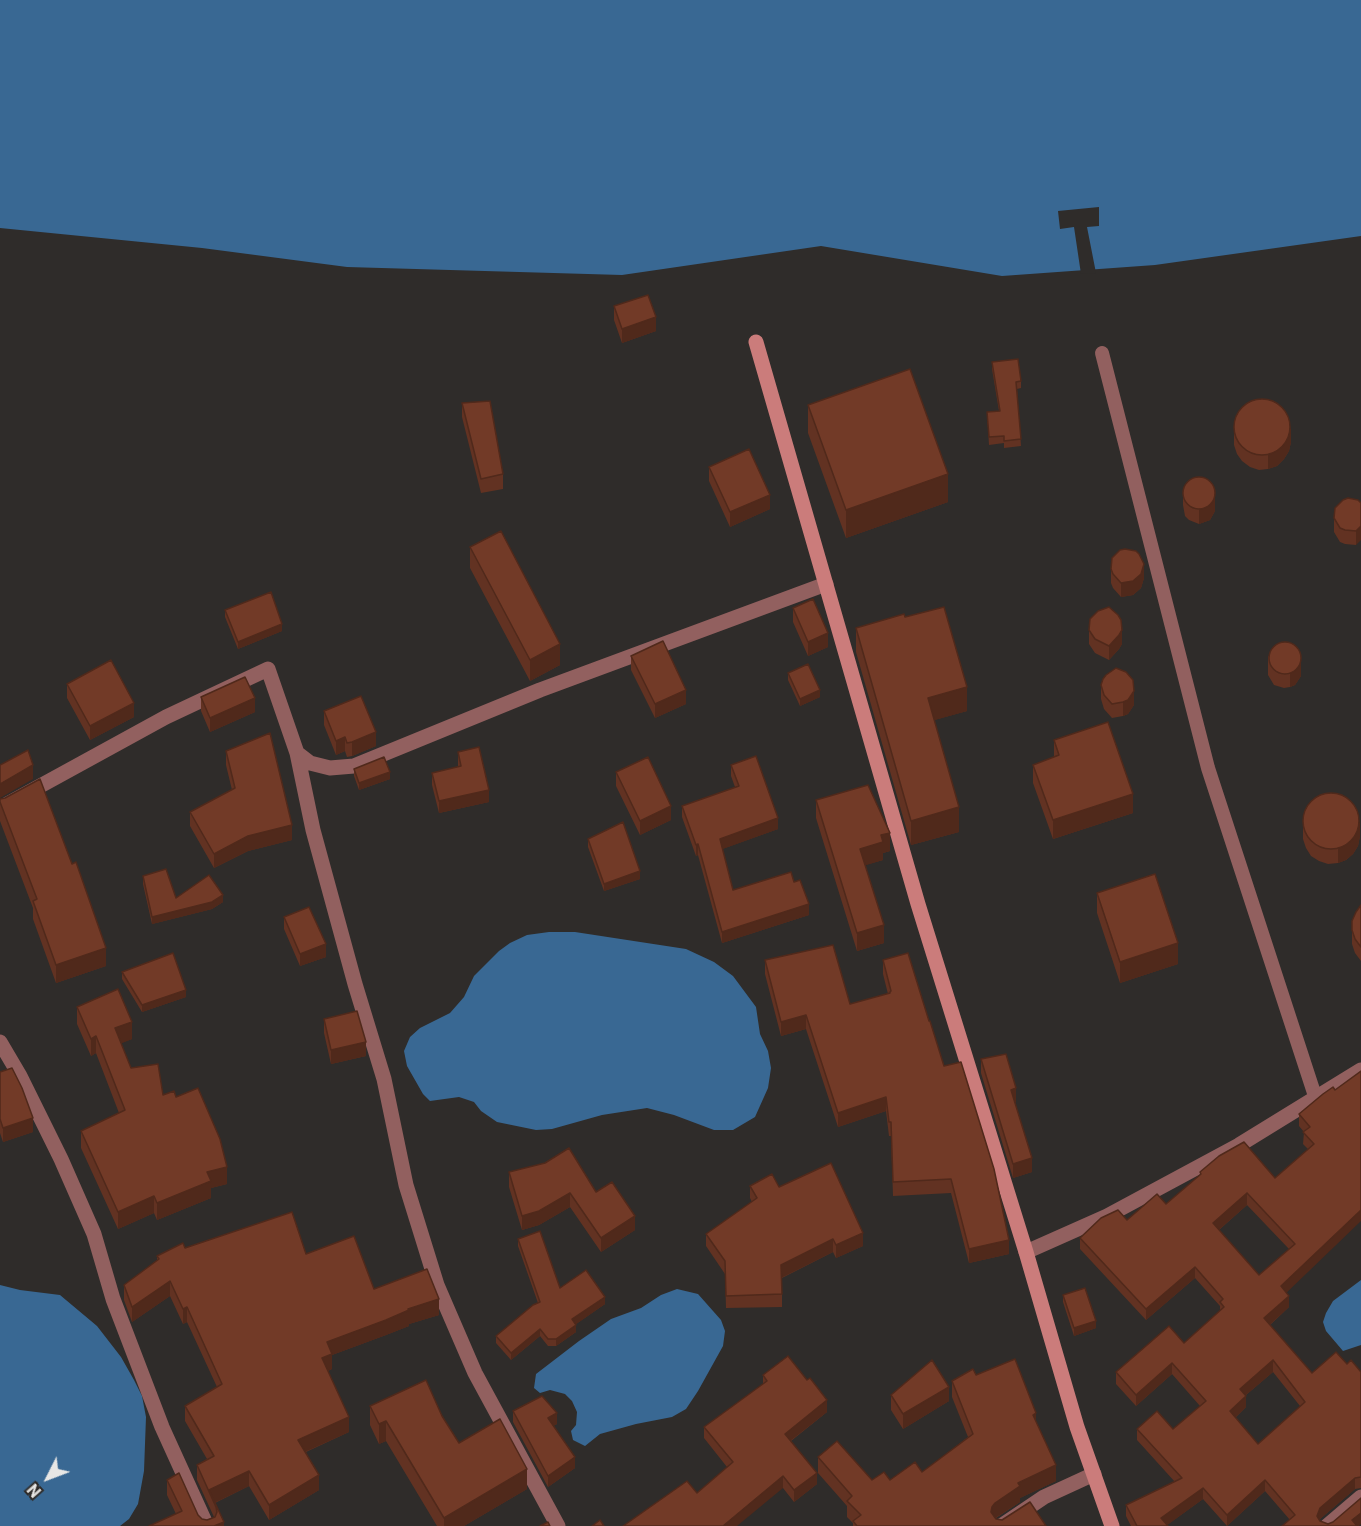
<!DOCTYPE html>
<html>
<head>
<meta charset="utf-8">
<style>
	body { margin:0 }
	#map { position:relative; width:1361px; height:1526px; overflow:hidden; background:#2f2c2a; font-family:Roboto,sans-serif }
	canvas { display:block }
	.north { position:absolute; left:18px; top:1448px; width:60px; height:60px; -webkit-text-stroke:4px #2f2c2a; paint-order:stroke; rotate:228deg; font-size:16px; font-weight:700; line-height:24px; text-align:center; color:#e8e7e5 }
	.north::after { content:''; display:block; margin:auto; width:21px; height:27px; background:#e8e7e5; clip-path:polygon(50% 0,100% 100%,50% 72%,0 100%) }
</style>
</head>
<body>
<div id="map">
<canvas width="1361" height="1526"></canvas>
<div class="north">N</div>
</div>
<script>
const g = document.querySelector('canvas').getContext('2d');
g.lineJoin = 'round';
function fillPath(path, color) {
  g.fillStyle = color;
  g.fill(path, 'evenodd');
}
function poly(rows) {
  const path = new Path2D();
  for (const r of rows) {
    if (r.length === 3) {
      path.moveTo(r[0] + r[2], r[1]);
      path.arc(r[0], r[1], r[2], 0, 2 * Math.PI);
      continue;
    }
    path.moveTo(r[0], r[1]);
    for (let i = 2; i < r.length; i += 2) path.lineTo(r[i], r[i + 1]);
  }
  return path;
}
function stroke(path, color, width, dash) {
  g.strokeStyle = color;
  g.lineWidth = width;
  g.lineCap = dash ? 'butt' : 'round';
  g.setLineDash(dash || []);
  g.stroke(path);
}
fillPath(poly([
	[0,0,1361,0,1361,236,1155,265,1002,276,821,246,622,275,347,267,202,248,0,228],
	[549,932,575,932,686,949,714,962,733,976,756,1007,760,1034,768,1051,771,1068,768,1088,755,1117,733,1130,714,1130,674,1115,647,1108,602,1115,552,1129,536,1130,497,1122,481,1111,474,1102,459,1097,430,1101,423,1094,407,1066,404,1051,410,1037,420,1028,450,1013,464,997,474,976,499,951,510,943,527,935],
	[1361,1280,1361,1345,1343,1351,1326,1331,1323,1322,1326,1313,1333,1301],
	[0,1285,20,1290,60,1295,97,1326,121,1357,134,1380,142,1396,146,1417,144,1471,138,1504,129,1519,120,1526,0,1526],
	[677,1289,698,1294,721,1320,725,1331,723,1346,698,1391,686,1409,672,1417,636,1424,600,1434,585,1446,573,1440,571,1431,576,1425,577,1412,572,1401,565,1394,550,1390,540,1393,534,1388,536,1374,579,1341,611,1319,641,1308,661,1295]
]), '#396893');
fillPath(poly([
	[1099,207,1099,226,1087,227,1096,273,1081,274,1074,227,1060,229,1058,211]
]), '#2f2c2a');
stroke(poly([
	[1102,353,1208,768,1316,1099]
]), '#92605f', 14);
stroke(poly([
	[297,753,310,763,330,768,354,766,540,690,826,584],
	[0,808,166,717,268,669,297,753,313,830,355,984,384,1079,406,1185,437,1285,475,1373,558,1526],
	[0,1042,20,1076,61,1159,94,1234,113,1299,162,1427,207,1526],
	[1026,1252,1107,1216,1239,1145,1361,1070],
	[1001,1526,1044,1497,1094,1474],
	[1327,1526,1361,1497]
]), '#92605f', 15);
stroke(poly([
	[756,342,918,904,1026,1252,1077,1427,1112,1526]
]), '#cb7c7b', 15);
fillPath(poly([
	[614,306,656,331,622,343,614,320],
	[992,362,1021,381,1021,388,1017,389,1021,446,1004,448,1004,443,989,445,987,412,999,411,992,369],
	[462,403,503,474,503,489,481,493,462,417],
	[808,405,948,502,846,538,808,433],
	[1234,422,1291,442,1289,451,1284,459,1277,466,1268,469,1259,470,1250,467,1242,461,1237,454,1234,445],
	[709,467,770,509,730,527,709,481],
	[1183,491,1215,511,1210,520,1199,524,1189,520,1185,516,1183,505],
	[1358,500,1356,545,1345,544,1340,542,1334,532,1334,518],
	[470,547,560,665,530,681,470,568],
	[1111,569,1144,578,1141,588,1133,595,1121,597,1113,588,1111,583],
	[793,608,828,647,808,656,793,622],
	[225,610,282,631,238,649,225,617],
	[905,617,967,711,934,720,959,832,911,845,856,652,856,628],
	[1089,630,1122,644,1119,649,1109,660,1095,653,1089,644],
	[631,656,686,704,655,718,631,670],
	[1268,656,1301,670,1301,676,1295,685,1290,687,1284,688,1274,685,1268,675],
	[788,673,820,697,800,706,788,680],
	[67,684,134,717,90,740,67,698],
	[1101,685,1134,705,1128,714,1123,716,1112,718,1104,709,1101,699],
	[201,697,255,712,210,732,201,711],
	[324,711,376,746,352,756,347,757,345,751,336,755,324,725],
	[1054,740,1133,813,1053,839,1033,783,1033,765,1054,757],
	[226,751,292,840,248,851,214,868,190,826,190,812,232,790,226,765],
	[458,752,489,802,439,813,432,785,432,773,458,767],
	[731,765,778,829,722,849,733,890,794,882,809,915,722,943,698,855,696,856,682,817,682,806,735,787,731,776],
	[354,769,390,779,359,790,354,776],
	[616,772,671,820,640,835,616,786],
	[0,799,106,966,56,983,33,919,33,908,0,821],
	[816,800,890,851,883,853,883,860,865,865,884,943,857,951,816,818],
	[1303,816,1360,836,1358,846,1353,854,1346,860,1338,863,1328,864,1319,861,1311,856,1306,848,1303,839],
	[588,839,640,879,604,891,588,847],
	[143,876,176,898,223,902,212,909,152,924,143,884],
	[1097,893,1178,964,1120,983,1097,913],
	[1361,905,1361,961,1355,953,1352,944,1352,921],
	[284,917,326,957,300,966,284,929],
	[765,960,850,1004,888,994,883,974,883,960,929,1021,1009,1254,969,1263,951,1193,893,1196,891,1136,889,1136,886,1111,838,1127,806,1029,781,1036,765,974],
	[122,972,186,997,142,1012,122,979],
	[77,1007,132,1039,121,1043,131,1068,163,1095,176,1097,227,1184,211,1188,211,1198,157,1220,154,1213,118,1229,81,1148,81,1131,119,1113,96,1053,91,1056,77,1024],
	[324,1019,366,1056,331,1064,324,1033],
	[981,1059,1016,1102,1014,1103,1032,1172,1013,1178,981,1073],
	[0,1072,33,1132,3,1142,0,1133],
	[1323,1094,1286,1292,1289,1307,1270,1325,1312,1373,1347,1364,1361,1372,1361,1488,1355,1489,1320,1519,1320,1521,1328,1524,1361,1524,1282,1526,1290,1520,1265,1491,1227,1526,1203,1499,1167,1525,1168,1526,1131,1526,1126,1516,1126,1505,1175,1482,1137,1440,1137,1429,1173,1429,1200,1406,1172,1374,1136,1406,1116,1384,1116,1372,1184,1343,1220,1311,1220,1306,1195,1278,1146,1320,1080,1249,1080,1238,1166,1204,1200,1175,1200,1172,1275,1178,1308,1149,1303,1144,1304,1132,1299,1126,1299,1114],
	[1247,1205,1289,1249,1259,1275,1219,1230],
	[1273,1372,1300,1406,1258,1444,1235,1418,1246,1407,1246,1395],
	[509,1172,596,1192,635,1230,601,1252,570,1207,539,1225,522,1230,509,1187],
	[750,1186,779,1187,863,1246,836,1258,833,1252,782,1278,782,1307,726,1308,725,1274,706,1246,706,1234,752,1202,750,1198],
	[518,1239,560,1288,605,1304,576,1324,576,1332,556,1346,548,1346,540,1336,511,1360,496,1343,496,1336,538,1303,518,1246],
	[185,1248,306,1254,374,1289,439,1315,409,1324,409,1326,386,1335,332,1355,332,1369,328,1371,349,1432,306,1452,319,1490,269,1520,249,1486,215,1503,224,1526,176,1514,167,1495,167,1480,202,1519,207,1520,214,1517,197,1480,197,1465,207,1459,185,1421,185,1406,217,1387,187,1322,183,1324,170,1296,132,1322,124,1300,124,1285,157,1260,157,1256],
	[1063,1295,1096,1328,1074,1336,1063,1302],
	[763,1375,827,1412,791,1441,817,1484,794,1502,783,1488,697,1493,727,1467,704,1438,704,1427,763,1384],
	[976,1375,1036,1423,1056,1481,1020,1498,1020,1502,996,1518,996,1519,1046,1526,853,1526,853,1523,847,1517,847,1506,818,1473,818,1457,872,1480,890,1480,922,1472,968,1437,952,1397,952,1381],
	[891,1395,949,1401,903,1429,891,1410],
	[370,1406,442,1416,459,1443,527,1489,464,1526,437,1526,386,1441,379,1444,370,1425],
	[513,1411,557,1424,553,1426,575,1468,548,1487,513,1422]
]), '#623222');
fillPath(poly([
	[656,317,656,331,622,343,622,329],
	[1291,428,1291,442,1289,451,1284,459,1277,466,1268,469,1268,455],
	[948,474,948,502,846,538,846,510],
	[770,495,770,509,730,527,730,512],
	[1215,497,1215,511,1210,520,1199,524,1199,510],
	[1361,526,1361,540,1356,545,1356,531],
	[1144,564,1144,578,1141,588,1133,595,1121,597,1121,583],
	[282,624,282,631,238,649,238,642],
	[1122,630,1122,644,1119,649,1109,660,1109,646],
	[828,633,828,647,808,656,808,642],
	[560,644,560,665,530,681,530,660],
	[1301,656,1301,676,1295,685,1290,687,1290,673],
	[967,687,967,711,928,722,928,698],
	[686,690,686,704,655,718,655,704],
	[820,690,820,697,800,706,800,699],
	[1134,691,1134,705,1128,714,1123,716,1123,702],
	[255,698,255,712,210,732,210,718],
	[134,703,134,717,90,740,90,726],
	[376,732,376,746,352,756,352,742],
	[345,737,345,751,336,755,336,741],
	[33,765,33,779,0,798,0,784],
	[390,772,390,779,359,790,359,783],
	[489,790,489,802,439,813,439,801],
	[1133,794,1133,813,1053,839,1053,820],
	[671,806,671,820,640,835,640,821],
	[959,807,959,832,911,845,911,821],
	[778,818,778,829,720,850,720,839],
	[1360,822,1360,836,1358,846,1353,854,1346,860,1338,863,1338,849],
	[292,825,292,840,248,851,214,868,214,854,248,836],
	[890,833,890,851,883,853,883,860,860,867,860,849,881,835],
	[698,844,698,855,696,856,696,845],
	[640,871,640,879,604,891,604,884],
	[223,895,223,902,212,909,152,924,152,917],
	[809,904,809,915,722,943,722,932],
	[884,925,884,943,857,951,857,933],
	[1178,943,1178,964,1120,983,1120,962],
	[326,944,326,957,300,966,300,954],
	[106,948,106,966,56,983,56,965],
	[186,990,186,997,142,1012,142,1005],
	[806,1015,806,1029,781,1036,781,1022],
	[132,1022,132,1039,115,1046,115,1028],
	[96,1036,96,1053,91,1056,91,1039],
	[366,1042,366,1056,331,1064,331,1050],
	[1016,1088,1016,1102,1011,1104,1011,1090],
	[886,1097,886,1111,838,1127,838,1113],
	[33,1118,33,1132,3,1142,3,1128],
	[1032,1158,1032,1172,1013,1178,1013,1164],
	[227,1167,227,1184,211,1188,211,1198,157,1220,157,1203,207,1172],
	[570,1193,570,1207,539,1225,522,1230,522,1216],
	[1247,1193,1247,1205,1213,1235,1213,1223],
	[154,1196,154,1213,118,1229,118,1212],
	[1361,1210,1361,1221,1281,1298,1281,1286],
	[635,1216,635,1230,601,1252,601,1238],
	[863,1233,863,1246,836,1258,836,1245],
	[833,1239,833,1252,781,1278,781,1265],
	[1009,1240,1009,1254,969,1263,969,1249],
	[1195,1267,1195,1278,1146,1320,1146,1309],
	[170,1281,170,1296,132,1322,132,1307],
	[1289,1296,1289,1307,1264,1330,1264,1318],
	[605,1297,605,1304,572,1327,572,1319],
	[439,1299,439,1315,409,1324,409,1326,386,1335,332,1355,332,1369,322,1373,322,1358,327,1342,408,1309],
	[187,1307,187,1322,183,1324,183,1309],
	[1096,1321,1096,1328,1074,1336,1074,1328],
	[576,1325,576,1332,556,1346,556,1339],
	[540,1329,540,1336,511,1360,511,1353],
	[1273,1360,1273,1372,1240,1400,1240,1389],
	[1172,1363,1172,1374,1136,1406,1136,1395],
	[949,1387,949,1401,903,1429,903,1414],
	[1246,1396,1246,1407,1230,1423,1230,1411],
	[827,1400,827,1412,785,1445,785,1434],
	[557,1413,557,1424,548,1429,548,1418],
	[1036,1413,1036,1429,1033,1415],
	[349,1417,349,1432,298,1455,298,1440],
	[386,1421,386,1441,379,1444,379,1424],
	[575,1457,575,1468,548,1487,548,1476],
	[1056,1465,1056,1481,1020,1498,1020,1502,995,1518,991,1512,992,1507,995,1503,1018,1483],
	[527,1469,527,1489,464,1526,444,1526,444,1518],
	[249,1471,249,1486,214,1503,209,1490],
	[817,1473,817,1484,794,1502,794,1490],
	[319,1475,319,1490,269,1520,269,1505],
	[783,1476,783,1488,737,1526,723,1526],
	[1355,1478,1355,1489,1320,1519,1318,1526,1317,1516,1320,1508],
	[1265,1480,1265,1491,1227,1526,1227,1515],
	[1203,1488,1203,1499,1166,1526,1161,1518],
	[1361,1513,1361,1524,1359,1526,1352,1526,1352,1520],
	[224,1522,224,1526,214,1526]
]), '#50291b');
const building = poly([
	[648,295,656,317,622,329,614,306,648,295],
	[1018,359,1021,381,1016,382,1021,439,1004,441,1004,436,989,437,987,412,1000,411,992,362,1018,359],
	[910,369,948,474,846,510,808,405,910,369],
	[1262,427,28],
	[490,401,503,474,481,479,462,403,490,401],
	[749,449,770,495,730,512,709,467,749,449],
	[1199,493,16],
	[1348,498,1358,500,1361,503,1361,526,1356,531,1345,530,1340,528,1334,518,1335,508,1343,500,1348,498],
	[501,531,560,644,530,660,470,547,501,531],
	[1125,549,1136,551,1139,554,1144,564,1141,574,1133,581,1121,583,1113,574,1111,569,1112,558,1120,550,1125,549],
	[271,592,282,624,238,642,225,610,271,592],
	[813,599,828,633,808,642,793,608,813,599],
	[944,607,967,687,928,698,959,807,911,821,856,628,904,614,905,617,944,607],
	[1109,607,1118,615,1121,620,1122,630,1119,635,1109,646,1095,639,1089,630,1090,619,1098,611,1109,607],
	[663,641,686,690,655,704,631,656,663,641],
	[1285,658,16],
	[111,660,134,703,90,726,67,684,111,660],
	[808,664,820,690,800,699,788,673,808,664],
	[1116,668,1126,672,1133,680,1134,691,1128,700,1123,702,1112,704,1104,695,1101,685,1103,679,1106,675,1116,668],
	[245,677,255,698,210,718,201,697,245,677],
	[361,696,376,732,352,742,347,743,345,737,336,741,324,711,361,696],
	[1108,722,1133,794,1053,820,1033,765,1059,755,1054,740,1108,722],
	[270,733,292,825,248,836,214,854,190,812,235,788,226,751,270,733],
	[479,747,489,790,439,801,432,773,461,766,458,752,479,747],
	[28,750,33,765,0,784,0,765,28,750],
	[756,756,778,818,720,839,733,890,791,872,794,882,800,880,809,904,722,932,698,844,696,845,682,806,739,786,731,765,756,756],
	[384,757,390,772,359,783,354,769,384,757],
	[648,757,671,806,640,821,616,772,648,757],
	[40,779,72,864,76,862,106,948,56,965,33,901,37,899,0,802,0,799,5,798,40,779],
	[868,785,890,833,881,835,883,842,860,849,884,925,857,933,816,800,868,785],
	[1331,821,28],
	[623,822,640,871,604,884,588,839,623,822],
	[166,869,176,898,209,875,223,895,212,902,152,917,143,876,166,869],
	[1155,874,1178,943,1120,962,1097,893,1155,874],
	[1361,905,1361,947,1355,939,1352,930,1352,921,1356,912,1361,905],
	[309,907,326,944,300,954,284,917,309,907],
	[833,945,850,1004,890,993,890,992,891,991,883,960,908,953,929,1021,930,1021,944,1066,961,1062,994,1169,1009,1240,969,1249,951,1179,893,1182,891,1122,889,1122,886,1097,838,1113,806,1015,781,1022,765,960,833,945],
	[173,953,186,990,142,1005,122,972,173,953],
	[118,989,132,1022,115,1028,131,1068,158,1064,163,1095,174,1091,176,1097,198,1088,220,1139,227,1167,207,1172,211,1181,157,1203,154,1196,118,1212,81,1131,125,1110,96,1036,91,1039,77,1007,118,989],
	[357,1011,366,1042,331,1050,324,1019,357,1011],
	[1006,1054,1016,1088,1011,1090,1032,1158,1013,1164,981,1059,1006,1054],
	[12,1068,22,1088,33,1118,3,1128,0,1119,0,1072,12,1068],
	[1361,1071,1361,1210,1281,1286,1289,1296,1264,1318,1312,1373,1336,1352,1347,1364,1351,1360,1361,1372,1361,1477,1355,1478,1320,1508,1317,1516,1320,1521,1328,1524,1333,1522,1361,1498,1361,1513,1352,1520,1357,1526,1282,1526,1295,1515,1265,1480,1227,1515,1203,1488,1161,1518,1168,1526,1137,1526,1126,1505,1182,1478,1137,1429,1157,1411,1173,1429,1206,1401,1172,1363,1136,1395,1116,1372,1169,1326,1184,1343,1224,1307,1220,1302,1223,1299,1195,1267,1146,1309,1080,1238,1101,1218,1118,1210,1127,1220,1157,1194,1166,1204,1201,1174,1200,1172,1219,1156,1244,1142,1275,1178,1314,1144,1303,1132,1310,1127,1299,1114,1323,1094,1333,1087,1335,1090,1361,1071],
	[1247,1193,1295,1244,1259,1275,1213,1223,1247,1193],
	[1273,1360,1305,1402,1258,1444,1230,1411,1246,1396,1240,1389,1273,1360],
	[569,1148,596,1192,612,1182,635,1216,601,1238,570,1193,539,1211,522,1216,509,1172,545,1163,569,1148],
	[831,1163,863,1233,836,1245,833,1239,781,1265,782,1294,726,1296,725,1261,706,1234,757,1198,750,1186,772,1174,779,1187,831,1163],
	[292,1212,306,1254,354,1236,374,1289,427,1269,439,1299,408,1309,409,1310,386,1320,327,1342,332,1354,322,1358,349,1417,298,1440,319,1475,269,1505,249,1471,209,1490,224,1522,214,1526,149,1526,182,1511,167,1480,179,1473,198,1515,202,1519,207,1520,215,1517,217,1512,216,1507,197,1465,214,1456,185,1406,222,1384,187,1307,183,1309,170,1281,132,1307,124,1285,159,1259,157,1256,183,1243,185,1248,292,1212],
	[540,1231,560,1288,586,1270,605,1297,572,1319,576,1325,556,1339,548,1339,540,1329,511,1353,496,1336,533,1305,540,1302,518,1239,540,1231],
	[1085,1288,1096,1321,1074,1328,1063,1295,1085,1288],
	[788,1356,807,1380,810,1378,827,1400,785,1434,817,1473,794,1490,783,1476,723,1526,623,1526,687,1481,697,1493,733,1462,704,1427,767,1381,763,1375,788,1356],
	[1015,1359,1036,1413,1033,1415,1056,1465,1018,1483,1020,1486,995,1503,992,1507,991,1512,996,1519,1002,1520,1030,1502,1046,1526,857,1526,853,1521,861,1515,847,1501,852,1496,818,1457,837,1441,872,1480,884,1472,890,1480,915,1462,922,1472,973,1434,952,1381,973,1369,976,1375,1015,1359],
	[932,1360,949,1387,903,1414,891,1395,932,1360],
	[426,1380,442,1416,459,1443,500,1419,527,1469,444,1518,386,1421,379,1424,370,1406,426,1380],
	[542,1396,557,1413,548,1418,575,1457,548,1476,513,1411,542,1396],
	[600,1520,604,1526,592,1526,600,1520],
	[548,1522,550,1526,540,1526,548,1522]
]);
fillPath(building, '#723a27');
stroke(building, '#50291b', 1.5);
</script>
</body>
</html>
